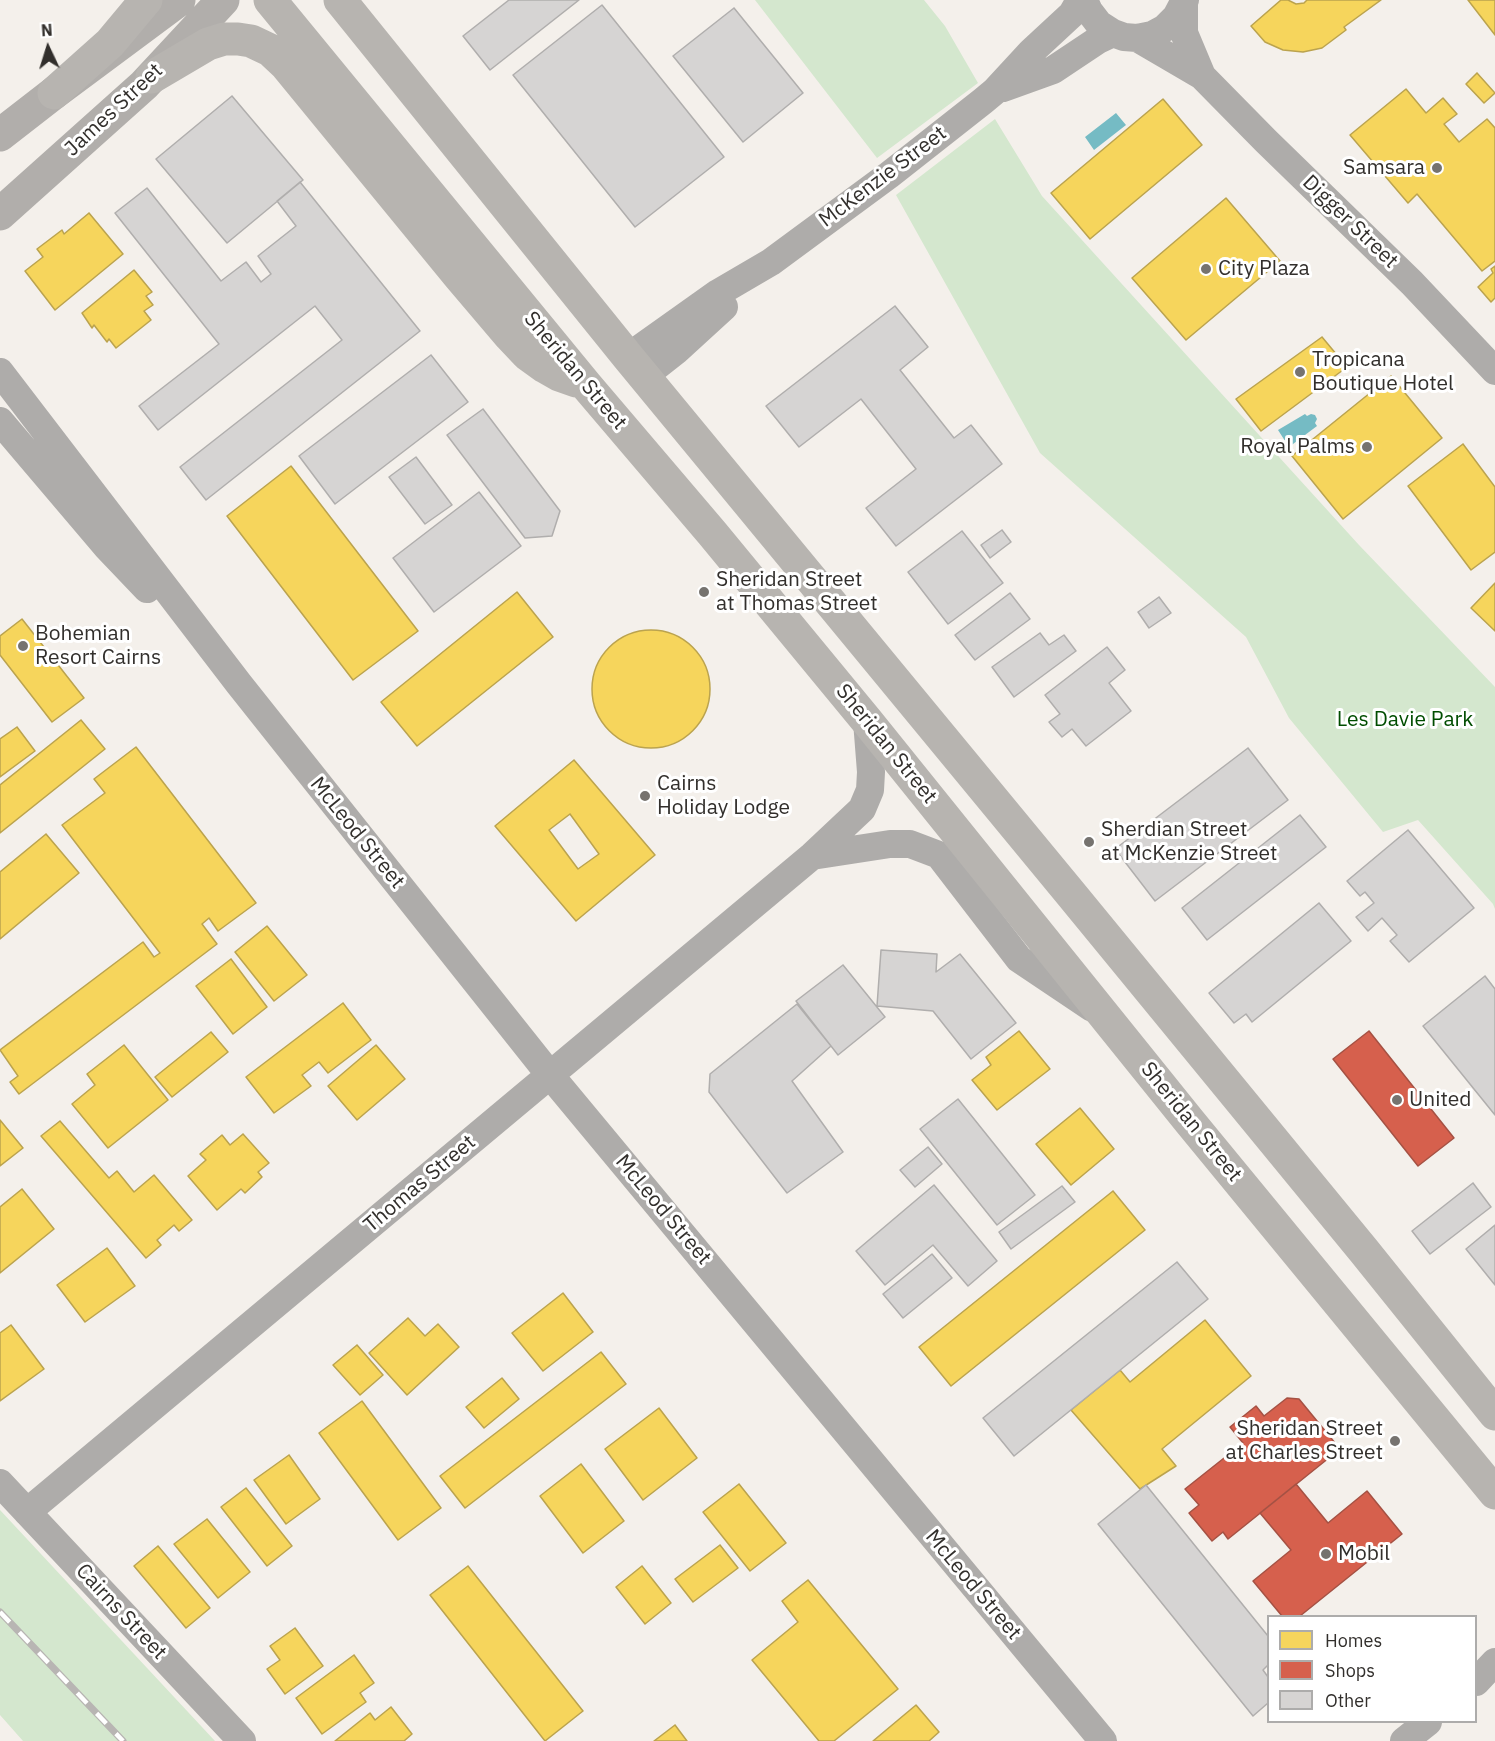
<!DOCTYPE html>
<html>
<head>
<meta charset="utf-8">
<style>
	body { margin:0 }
	#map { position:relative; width:1495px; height:1741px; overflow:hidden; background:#f4f0eb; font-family:"IBM Plex Sans",sans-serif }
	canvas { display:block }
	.legend { position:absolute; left:1267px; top:1615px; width:210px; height:108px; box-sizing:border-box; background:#fff; border:2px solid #adacab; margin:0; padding:8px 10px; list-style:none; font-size:18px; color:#322f2c }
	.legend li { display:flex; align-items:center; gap:12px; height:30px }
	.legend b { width:30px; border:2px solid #adacab }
	.north { position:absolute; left:18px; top:18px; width:60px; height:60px; -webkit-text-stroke:4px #fff; paint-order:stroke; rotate:356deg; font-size:16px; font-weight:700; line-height:24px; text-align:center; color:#322f2c }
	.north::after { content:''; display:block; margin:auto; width:21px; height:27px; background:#322f2c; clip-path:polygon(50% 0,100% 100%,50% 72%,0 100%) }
</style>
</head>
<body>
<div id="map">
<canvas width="1495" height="1741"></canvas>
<ul class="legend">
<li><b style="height:16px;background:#f6d55c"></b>Homes</li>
<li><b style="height:16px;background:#d6604d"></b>Shops</li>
<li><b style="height:16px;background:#d6d4d3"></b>Other</li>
</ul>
<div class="north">N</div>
</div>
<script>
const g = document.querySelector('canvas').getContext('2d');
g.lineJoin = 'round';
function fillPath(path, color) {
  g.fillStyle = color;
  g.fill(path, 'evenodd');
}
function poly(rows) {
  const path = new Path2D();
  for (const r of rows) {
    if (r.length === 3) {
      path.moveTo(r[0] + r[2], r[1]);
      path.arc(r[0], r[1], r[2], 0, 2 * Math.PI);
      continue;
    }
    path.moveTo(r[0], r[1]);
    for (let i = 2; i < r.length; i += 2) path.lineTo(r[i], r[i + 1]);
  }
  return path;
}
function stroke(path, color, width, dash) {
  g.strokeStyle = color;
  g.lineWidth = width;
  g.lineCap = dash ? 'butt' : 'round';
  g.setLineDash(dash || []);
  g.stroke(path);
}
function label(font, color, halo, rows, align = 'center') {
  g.font = font + ' "IBM Plex Sans",sans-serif';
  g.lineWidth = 6;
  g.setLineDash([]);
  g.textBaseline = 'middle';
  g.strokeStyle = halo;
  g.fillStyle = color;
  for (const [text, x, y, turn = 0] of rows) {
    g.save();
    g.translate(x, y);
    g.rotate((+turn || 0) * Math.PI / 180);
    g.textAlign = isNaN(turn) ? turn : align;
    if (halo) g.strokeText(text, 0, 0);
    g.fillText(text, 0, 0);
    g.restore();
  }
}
fillPath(poly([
	[755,0,924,0,945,26,978,83,877,158],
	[995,119,1042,196,1359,545,1495,687,1495,909,1493,904,1418,820,1383,832,1289,718,1246,637,1040,453,896,195],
	[0,1510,215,1741,23,1741,0,1715]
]), '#d4e7ce');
fillPath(poly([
	[1116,113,1126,125,1094,150,1085,137],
	[1305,414,1307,416,1311,414,1315,415,1317,419,1315,423,1317,426,1289,447,1278,430]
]), '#75bbc4');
const homes = poly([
	[1281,0,1288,0,1296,4,1304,3,1307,0,1381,0,1344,27,1346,30,1322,48,1303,52,1283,50,1265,42,1251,26,1281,0],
	[1468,0,1495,0,1495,35,1468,0],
	[1477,73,1495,93,1484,103,1466,84,1477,73],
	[1406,89,1426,113,1443,98,1457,114,1444,124,1459,142,1487,119,1495,128,1495,261,1482,271,1417,194,1408,203,1350,135,1406,89],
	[1163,99,1202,145,1090,239,1051,193,1163,99],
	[1226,198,1280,261,1186,340,1132,278,1226,198],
	[89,213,123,254,55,310,25,271,43,257,37,249,62,230,64,234,89,213],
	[1495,266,1495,298,1491,302,1478,287,1493,273,1491,269,1495,266],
	[134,270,152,292,146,296,153,305,144,311,151,320,116,348,109,339,107,342,94,325,92,328,82,313,134,270],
	[1322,337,1347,367,1261,431,1236,399,1322,337],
	[1391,376,1442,438,1343,519,1292,456,1391,376],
	[1463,444,1495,487,1495,552,1471,570,1408,486,1463,444],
	[291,466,418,631,353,680,227,516,291,466],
	[1495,583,1495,631,1471,608,1495,583],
	[517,592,553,637,417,746,381,702,517,592],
	[22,619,84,698,52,722,0,655,0,636,22,619],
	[651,689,59],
	[81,720,105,749,0,833,0,785,81,720],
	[17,727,35,751,0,777,0,739,17,727],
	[136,747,256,903,218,931,209,918,202,924,217,944,19,1094,10,1082,18,1076,0,1050,143,942,154,957,160,953,62,825,105,793,94,779,136,747],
	[574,760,655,855,576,921,495,826,574,760],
	[570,814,599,854,578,869,549,830,570,814],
	[46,834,79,873,0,939,0,872,46,834],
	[267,926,307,975,274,1001,235,952,267,926],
	[231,959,267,1007,233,1034,196,986,231,959],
	[343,1003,371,1040,328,1073,319,1062,302,1075,311,1086,274,1113,246,1077,343,1003],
	[1019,1031,1050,1069,997,1110,972,1080,991,1065,986,1057,1019,1031],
	[211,1032,228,1052,172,1097,155,1077,211,1032],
	[124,1045,168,1100,108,1148,72,1104,95,1085,87,1074,124,1045],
	[376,1045,405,1079,357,1120,328,1086,376,1045],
	[1080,1108,1114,1149,1071,1185,1036,1144,1080,1108],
	[0,1120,23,1148,0,1166,0,1120],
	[60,1121,109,1178,117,1171,134,1192,154,1175,192,1220,179,1231,174,1225,157,1240,161,1245,146,1258,41,1136,60,1121],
	[243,1134,269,1163,258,1172,262,1177,245,1193,241,1189,217,1210,188,1176,206,1160,200,1154,222,1135,230,1145,243,1134],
	[22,1189,54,1229,0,1273,0,1207,22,1189],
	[1113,1191,1145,1230,951,1386,919,1347,1113,1191],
	[107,1248,135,1286,85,1322,57,1285,107,1248],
	[563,1293,593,1332,543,1371,512,1333,563,1293],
	[408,1318,425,1336,438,1324,459,1347,407,1395,369,1353,408,1318],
	[1205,1320,1251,1376,1162,1449,1176,1466,1140,1489,1071,1410,1120,1370,1130,1382,1205,1320],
	[11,1325,44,1369,0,1401,0,1333,11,1325],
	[357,1345,383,1375,360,1395,333,1365,357,1345],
	[601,1352,626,1384,465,1508,440,1476,601,1352],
	[502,1378,519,1399,484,1428,466,1407,502,1378],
	[362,1401,441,1508,398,1540,319,1433,362,1401],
	[659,1408,697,1458,643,1500,605,1449,659,1408],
	[289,1455,320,1499,286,1524,254,1480,289,1455],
	[581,1464,624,1521,583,1553,540,1496,581,1464],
	[739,1484,786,1543,750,1571,703,1512,739,1484],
	[246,1488,292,1546,267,1566,221,1507,246,1488],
	[207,1519,250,1572,218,1598,174,1544,207,1519],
	[720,1545,738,1568,693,1602,675,1579,720,1545],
	[158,1546,210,1608,186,1628,134,1566,158,1546],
	[468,1566,583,1711,545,1741,430,1595,468,1566],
	[642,1566,671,1603,645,1624,616,1587,642,1566],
	[808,1580,898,1689,834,1741,819,1741,752,1660,798,1622,782,1601,808,1580],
	[295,1628,323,1666,285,1694,267,1669,280,1660,270,1646,295,1628],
	[354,1655,374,1683,360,1693,366,1702,322,1734,296,1698,354,1655],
	[916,1705,939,1732,929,1741,873,1741,916,1705],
	[391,1707,412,1734,404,1741,335,1741,370,1713,375,1720,391,1707],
	[675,1725,687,1741,654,1741,675,1725]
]);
fillPath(homes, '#f6d55c');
stroke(homes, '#bba34e', 1.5);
const shops = poly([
	[1369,1031,1454,1138,1418,1166,1333,1059,1369,1031],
	[1287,1398,1299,1399,1340,1449,1228,1539,1223,1532,1212,1541,1189,1513,1199,1505,1185,1489,1243,1443,1230,1427,1256,1406,1264,1416,1287,1398],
	[1296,1484,1328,1523,1367,1491,1402,1534,1300,1616,1282,1616,1253,1581,1291,1550,1260,1513,1296,1484]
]);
fillPath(shops, '#d6604d');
stroke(shops, '#a55143', 1.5);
const building = poly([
	[509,0,579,0,490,70,463,36,509,0],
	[602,5,724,157,635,227,513,75,602,5],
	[734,8,803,93,743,142,673,56,734,8],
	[232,96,303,180,227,243,156,159,232,96],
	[300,182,420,331,206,500,180,467,342,340,315,306,158,430,139,406,219,344,115,213,147,188,221,281,246,262,261,282,271,274,258,256,296,226,277,201,300,182],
	[895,306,928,347,900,370,954,438,971,425,1002,464,896,546,866,508,916,469,861,399,799,447,766,406,895,306],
	[431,355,468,402,335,504,299,456,431,355],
	[483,409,560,511,552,536,525,538,447,435,483,409],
	[416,457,452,505,425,524,389,477,416,457],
	[479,492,521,546,434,612,393,558,479,492],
	[1002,530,1011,542,990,558,981,545,1002,530],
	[962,531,1003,583,948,624,908,572,962,531],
	[1010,593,1030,619,975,660,955,635,1010,593],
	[1159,597,1171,613,1149,628,1138,612,1159,597],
	[1040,633,1049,645,1064,635,1076,651,1014,697,992,667,1040,633],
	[1107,647,1125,670,1109,683,1131,711,1086,746,1072,729,1062,737,1049,722,1060,714,1045,695,1107,647],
	[1248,748,1288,800,1155,901,1115,849,1248,748],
	[1300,815,1326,847,1207,940,1182,908,1300,815],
	[1408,830,1474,908,1409,962,1390,941,1397,935,1382,918,1368,931,1356,917,1374,903,1365,892,1360,896,1347,881,1408,830],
	[1319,903,1351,941,1252,1022,1246,1014,1234,1023,1209,993,1319,903],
	[881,950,937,954,936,972,960,954,1016,1023,971,1059,933,1011,877,1006,881,950],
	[843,965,885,1017,838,1055,796,1001,843,965],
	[1485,976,1495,989,1495,1115,1423,1026,1485,976],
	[797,1004,831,1046,792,1081,843,1152,787,1193,709,1092,710,1074,797,1004],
	[958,1099,1035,1195,997,1225,920,1129,958,1099],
	[928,1147,942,1164,915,1187,900,1170,928,1147],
	[1473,1183,1491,1207,1430,1254,1412,1231,1473,1183],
	[934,1185,997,1261,968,1286,933,1245,885,1285,856,1251,934,1185],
	[1062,1186,1075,1202,1011,1249,999,1232,1062,1186],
	[1495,1225,1495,1285,1466,1249,1495,1225],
	[932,1254,952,1278,903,1318,883,1294,932,1254],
	[1177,1262,1208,1299,1014,1456,983,1418,1177,1262],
	[1146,1485,1268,1636,1268,1665,1263,1670,1268,1677,1268,1703,1253,1716,1098,1524,1146,1485]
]);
fillPath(building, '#d6d4d3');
stroke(building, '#b0aead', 1.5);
stroke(poly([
	[1084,0,1089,11,1099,24,1113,33,1124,37,1137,38,1152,35,1165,28,1176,17,1185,0],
	[1184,4,1184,33,1202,76],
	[1137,38,1202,76,1266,141,1412,283,1495,371],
	[1003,88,1053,70,1098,40,1113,33],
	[628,357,718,293,771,262,889,175,983,101,995,91,1031,52,1072,14,1080,0],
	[0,372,239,684,550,1075,1103,1741],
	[644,376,677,350,724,307],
	[0,421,106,546,147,589],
	[812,856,890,844,910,844,939,855,1019,959,1092,1008],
	[0,1483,242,1741],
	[27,1512,812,856,862,809,870,790,871,772,867,721],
	[1476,1682,1495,1662],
	[1404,1741,1428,1722]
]), '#aeacaa', 28);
stroke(poly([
	[0,135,54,93,179,0],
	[0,214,144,85,223,0]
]), '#b1aeab', 33);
stroke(poly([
	[270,0,586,385,712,533,867,721,1190,1122,1495,1493],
	[340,0,628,357,1071,894,1364,1251,1495,1414],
	[152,77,208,44,224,39,238,39,251,41,270,50,286,65,459,276,510,336,527,354,545,367,559,375,576,381],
	[54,93,110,43,146,0]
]), '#b7b4b0', 33);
const rail = poly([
	[0,1612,123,1741]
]);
stroke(rail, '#b8b5b3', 7);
stroke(rail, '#fff', 4.5, [14]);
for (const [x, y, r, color] of [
	[1437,168,6,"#76736f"],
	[1206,269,6,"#76736f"],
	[1300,372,6,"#76736f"],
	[1367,447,6,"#76736f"],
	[704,592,6,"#76736f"],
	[23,646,6,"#76736f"],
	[645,796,6,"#76736f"],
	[1089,842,6,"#76736f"],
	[1397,1100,6,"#76736f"],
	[1395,1441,6,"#76736f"],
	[1326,1554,6,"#76736f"]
]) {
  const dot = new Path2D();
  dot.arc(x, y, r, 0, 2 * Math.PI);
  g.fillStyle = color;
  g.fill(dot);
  stroke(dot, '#fff', 2);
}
label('21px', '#322f2c', '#fff', [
	["James Street",114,110,-43],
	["McKenzie Street",883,177,-37],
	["Digger Street",1350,222,44],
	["Sheridan Street",575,371,50],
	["Sheridan Street",886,744,51],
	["McLeod Street",357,833,51],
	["Sheridan Street",1191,1122,51],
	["Thomas Street",420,1184,-40],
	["McLeod Street",663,1210,50],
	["McLeod Street",973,1585,50],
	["Cairns Street",121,1612,47]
]);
label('21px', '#322f2c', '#fff', [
	["Samsara",1425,168,"right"],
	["City Plaza",1218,269],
	["Tropicana",1312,360],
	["Boutique Hotel",1312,384],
	["Royal Palms",1355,447,"right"],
	["Sheridan Street",716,580],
	["at Thomas Street",716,604],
	["Bohemian",35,634],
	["Resort Cairns",35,658],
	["Cairns",657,784],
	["Holiday Lodge",657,808],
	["Sherdian Street",1101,830],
	["at McKenzie Street",1101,854],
	["United",1409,1100],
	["Sheridan Street",1383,1429,"right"],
	["at Charles Street",1383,1453,"right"],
	["Mobil",1338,1554]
], 'left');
label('21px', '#004d00', '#fff', [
	["Les Davie Park",1405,720]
]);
</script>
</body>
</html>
